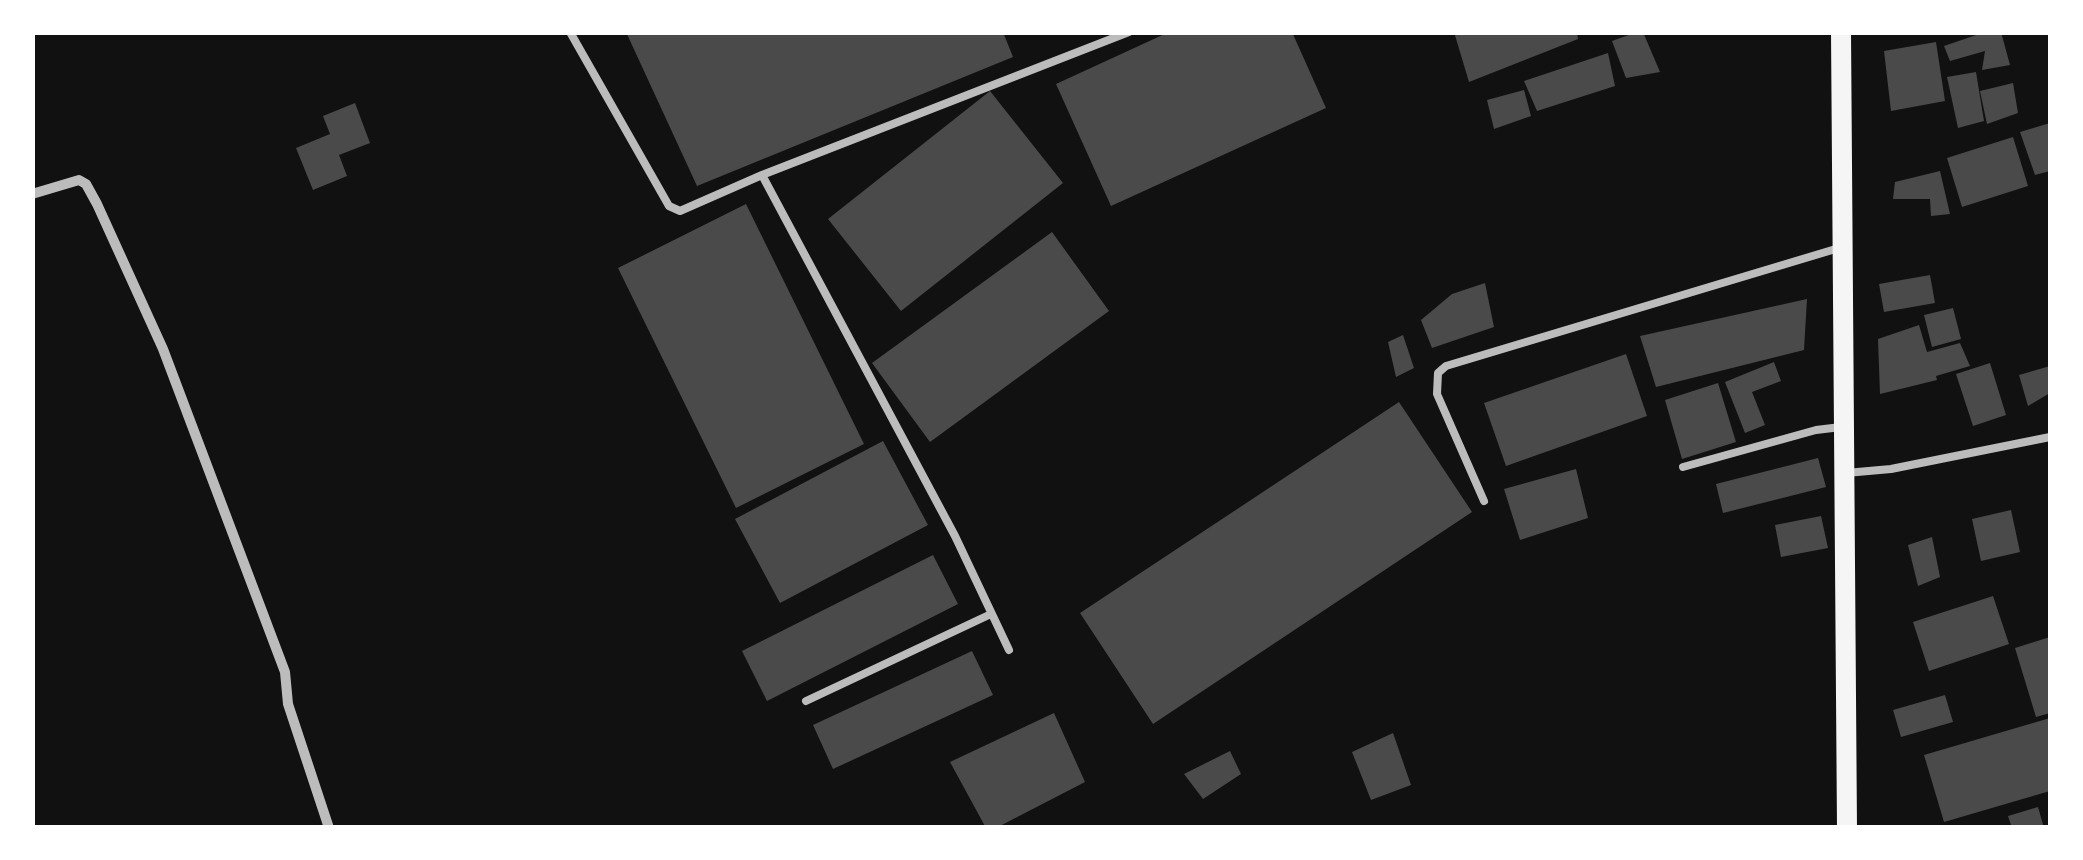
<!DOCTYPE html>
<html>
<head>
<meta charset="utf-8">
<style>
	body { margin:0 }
	#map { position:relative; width:2083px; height:860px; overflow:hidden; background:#111; font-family:Bitter,serif }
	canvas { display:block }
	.frame { position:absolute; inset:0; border:35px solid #fff; pointer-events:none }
</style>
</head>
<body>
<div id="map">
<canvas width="2083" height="860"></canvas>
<div class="frame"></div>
</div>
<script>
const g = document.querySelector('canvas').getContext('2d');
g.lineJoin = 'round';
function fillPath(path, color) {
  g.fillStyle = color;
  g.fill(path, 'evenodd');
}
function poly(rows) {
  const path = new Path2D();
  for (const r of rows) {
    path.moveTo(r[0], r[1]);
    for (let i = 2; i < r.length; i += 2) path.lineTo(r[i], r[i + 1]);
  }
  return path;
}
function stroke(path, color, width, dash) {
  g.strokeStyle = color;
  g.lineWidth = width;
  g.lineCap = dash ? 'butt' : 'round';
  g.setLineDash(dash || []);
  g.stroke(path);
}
fillPath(poly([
	[626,32,1003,32,1013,57,697,186],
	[1169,32,1292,32,1326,108,1111,206,1056,84],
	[1454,32,1577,32,1578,39,1469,82],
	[1637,32,1643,32,1660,72,1626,78,1612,41],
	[1985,32,2001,32,2010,65,1982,70,1985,51,1950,61,1944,46],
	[1936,42,1945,101,1891,111,1884,51],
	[1608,53,1615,86,1537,111,1524,81],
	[1976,72,1984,121,1958,128,1947,77],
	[2013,83,2018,113,1987,124,1980,91],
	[1524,90,1531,116,1494,129,1487,100],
	[990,91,1063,183,901,311,828,219],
	[355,103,370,143,339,155,347,176,313,190,296,148,330,134,323,116],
	[2050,123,2050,171,2035,175,2020,132],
	[2013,137,2028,186,1962,207,1947,158],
	[1940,171,1950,214,1931,216,1930,199,1893,199,1895,182],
	[746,204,864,444,736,508,618,268],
	[1052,232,1109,311,930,442,872,363],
	[1930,275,1935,303,1884,312,1879,284],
	[1485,283,1494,327,1432,348,1421,320,1452,294],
	[1807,299,1804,350,1656,387,1640,336],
	[1953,308,1961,339,1932,347,1924,315],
	[1919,325,1927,352,1960,343,1970,366,1936,376,1937,380,1880,394,1878,339],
	[1403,335,1414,368,1396,377,1388,342],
	[1626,354,1647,416,1506,466,1484,403],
	[1774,362,1781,381,1752,392,1765,425,1745,433,1725,382],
	[1990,363,2006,415,1973,426,1956,374],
	[2050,366,2050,393,2028,406,2019,375],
	[1718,383,1736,442,1682,459,1665,400],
	[1399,402,1472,512,1153,724,1080,613],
	[883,441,928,525,780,603,735,519],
	[1818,458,1826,487,1723,513,1716,484],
	[1576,469,1588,518,1520,540,1504,489],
	[2011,510,2020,552,1981,561,1972,519],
	[1821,516,1828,548,1781,557,1775,525],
	[1932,537,1940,577,1918,586,1908,545],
	[933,555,958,604,767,701,742,651],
	[1993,596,2009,644,1929,671,1913,622],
	[2050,637,2050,713,2036,717,2015,648],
	[972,651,993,695,833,769,813,725],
	[1945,695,1953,722,1901,737,1893,710],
	[1054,713,1085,782,996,828,986,828,950,762],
	[2050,718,2050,791,1944,822,1924,755],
	[1393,733,1411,785,1371,800,1352,752],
	[1230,751,1241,774,1203,799,1184,774],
	[2038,807,2044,828,2012,828,2008,816]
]), '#4a4a4a');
stroke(poly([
	[570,32,669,206,680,211,762,175,1129,32],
	[762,175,955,536,1009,650],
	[1683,467,1816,430,1841,427],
	[1846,473,1891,469,2050,437],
	[1484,501,1437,394,1438,373,1446,366,1839,248],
	[806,701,991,614]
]), '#bcbcbc', 8);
stroke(poly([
	[32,194,79,180,86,184,97,204,163,349,285,672,288,704,329,828]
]), '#bcbcbc', 10);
stroke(poly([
	[1841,32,1847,828]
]), '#f5f5f5', 20);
</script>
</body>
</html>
